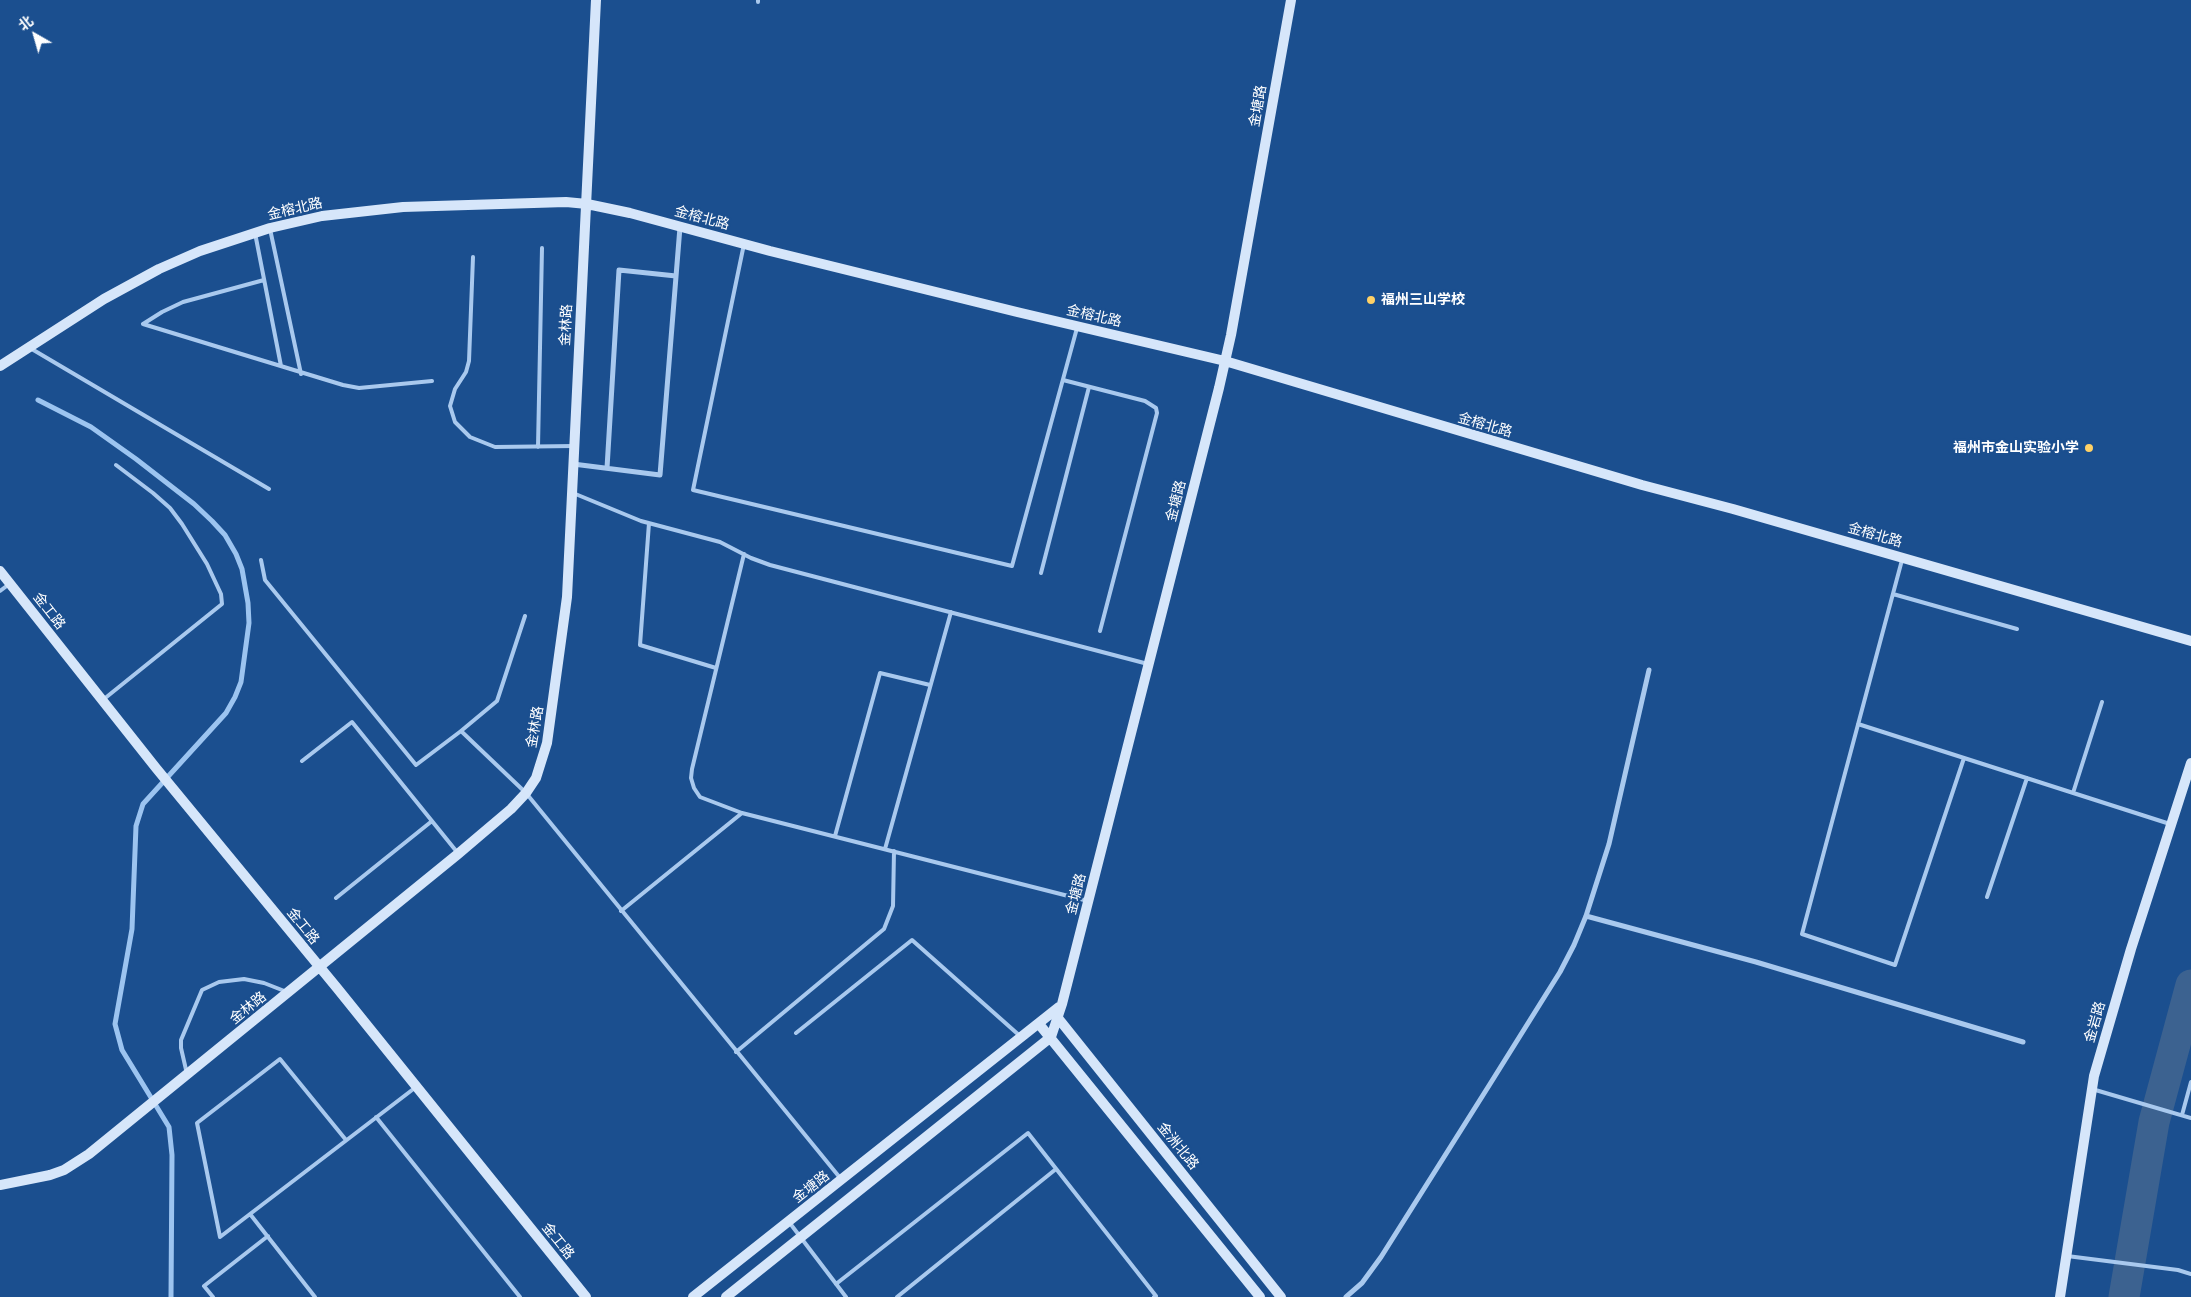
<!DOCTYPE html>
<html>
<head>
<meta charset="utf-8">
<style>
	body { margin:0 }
	#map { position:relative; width:2191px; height:1297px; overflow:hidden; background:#1b4f8f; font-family:"Public Sans","Noto Sans SC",sans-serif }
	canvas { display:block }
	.north { position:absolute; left:10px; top:10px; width:50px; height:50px; -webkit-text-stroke:4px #1b4f8f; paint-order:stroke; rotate:322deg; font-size:14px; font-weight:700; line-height:20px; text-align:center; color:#fff }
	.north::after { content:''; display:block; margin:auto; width:18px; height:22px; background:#fff; clip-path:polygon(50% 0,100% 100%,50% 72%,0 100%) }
</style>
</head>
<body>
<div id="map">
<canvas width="2191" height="1297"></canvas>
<div class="north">北</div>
</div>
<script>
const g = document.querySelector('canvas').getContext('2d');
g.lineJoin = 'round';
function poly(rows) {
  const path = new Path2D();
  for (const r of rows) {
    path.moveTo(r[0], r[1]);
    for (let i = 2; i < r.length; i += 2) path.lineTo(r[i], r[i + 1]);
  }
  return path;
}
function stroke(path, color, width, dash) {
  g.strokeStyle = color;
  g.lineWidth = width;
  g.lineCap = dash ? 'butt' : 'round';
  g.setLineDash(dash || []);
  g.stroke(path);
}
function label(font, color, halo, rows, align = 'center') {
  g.font = font + ' "Public Sans","Noto Sans SC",sans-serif';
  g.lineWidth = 4.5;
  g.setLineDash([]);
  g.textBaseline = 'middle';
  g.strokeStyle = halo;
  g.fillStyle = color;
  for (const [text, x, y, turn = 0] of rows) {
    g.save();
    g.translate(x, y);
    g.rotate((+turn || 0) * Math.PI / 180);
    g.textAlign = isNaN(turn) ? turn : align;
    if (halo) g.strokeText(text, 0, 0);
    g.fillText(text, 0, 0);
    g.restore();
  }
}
stroke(poly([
	[38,400,91,427,136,459,194,504,212,521,225,535,236,554,242,569,248,603,249,623,241,682,235,697,226,713,143,804,136,826,132,929,115,1024,122,1050,169,1127,172,1155,171,1297]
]), '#9cc4f0', 5);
stroke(poly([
	[2124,1297,2154,1122,2191,985]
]), '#3c6290', 31);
stroke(poly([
	[758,2,758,0],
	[270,229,301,374],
	[255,233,281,366],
	[744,244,693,490,1012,566,1077,328],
	[473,257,469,361,466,372,455,389,450,406,455,422,470,437,495,447,574,446],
	[143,324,343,385,359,388,432,381],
	[143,324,162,312,183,302,264,280],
	[30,348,269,489],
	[1063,380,1145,401,1156,408,1157,413,1100,631],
	[538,447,542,248],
	[573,493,641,521,720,542,751,558,770,565,1148,664],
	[649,523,640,645,716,668],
	[744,554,692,769,691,778,694,788,700,797,742,813,1088,901],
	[261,560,265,580,416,765,461,731,526,793,841,1179],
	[1902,560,1802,934,1895,965,1964,758],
	[1041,573,1089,387],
	[0,591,8,585],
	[1893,594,2017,629],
	[104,699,222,604,221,594,207,564,182,524,170,508,153,493,116,465],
	[1858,724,2170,824],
	[461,731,497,701,525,616],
	[302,761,352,722,457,852],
	[2073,793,2102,702],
	[835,836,880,673,930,685],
	[885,849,951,612],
	[1987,897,2027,778],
	[336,898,432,821],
	[621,911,742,813],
	[796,1033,912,940,1020,1036],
	[736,1052,884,929,893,906,894,851],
	[187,1074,181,1048,181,1040,202,990,219,982,244,979,264,983,287,992],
	[2092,1089,2191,1118],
	[2182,1115,2191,1082],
	[376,1117,520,1297],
	[346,1140,280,1059,197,1123,220,1237,416,1087],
	[250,1214,315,1297],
	[789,1222,846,1297],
	[2067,1256,2178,1270,2191,1274],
	[836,1284,1028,1133,1156,1296,1154,1297],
	[213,1297,204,1286,268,1236],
	[897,1297,1056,1169]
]), '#a9c9ee', 4);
stroke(poly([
	[573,464,660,475,680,227],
	[607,468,619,270,676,276],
	[1586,916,1756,962,2023,1042],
	[1346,1297,1362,1283,1381,1257,1490,1084,1560,972,1574,945,1586,916,1609,844,1649,670]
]), '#a9c9ee', 5);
stroke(poly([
	[0,366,104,299,159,269,200,251,270,228,322,216,403,207,566,202,587,204,630,213,770,251,1017,312,1225,361,1642,485,1733,509,2191,641],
	[0,571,156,768,337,988,586,1297],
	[1054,1013,1281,1297],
	[1039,1024,1260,1297],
	[0,1185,50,1175,64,1170,89,1154,458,854,511,809,526,793,536,778,547,743,567,597,596,0],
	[693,1297,1059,1007],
	[726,1297,1051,1037,1062,1004,1219,388,1231,335,1291,0],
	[2060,1297,2094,1076,2131,949,2191,763]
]), '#d6e6fa', 10);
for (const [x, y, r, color] of [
	[1371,300,5,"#ffd166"],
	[2089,448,5,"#ffd166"]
]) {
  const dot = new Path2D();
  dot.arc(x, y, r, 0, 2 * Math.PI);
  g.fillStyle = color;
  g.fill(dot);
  stroke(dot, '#1b4f8f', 2);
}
label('14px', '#fff', '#1b4f8f', [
	["金塘路",1258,106,-80],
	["金榕北路",295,209,-13],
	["金榕北路",702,218,15],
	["金榕北路",1094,316,13],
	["金林路",566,325,-87],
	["金榕北路",1485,425,16],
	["金塘路",1176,501,-76],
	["金榕北路",1875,535,16],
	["金工路",49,611,52],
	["金林路",535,727,-80],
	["金塘路",1076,894,-76],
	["金工路",303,926,51],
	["金林路",248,1008,-39],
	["金岩路",2095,1022,-74],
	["金洲北路",1178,1146,51],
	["金塘路",811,1187,-38],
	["金工路",558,1241,51]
]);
label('bold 14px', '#fff', '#1b4f8f', [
	["福州三山学校",1381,300],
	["福州市金山实验小学",2079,448,"right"]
], 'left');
</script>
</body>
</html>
